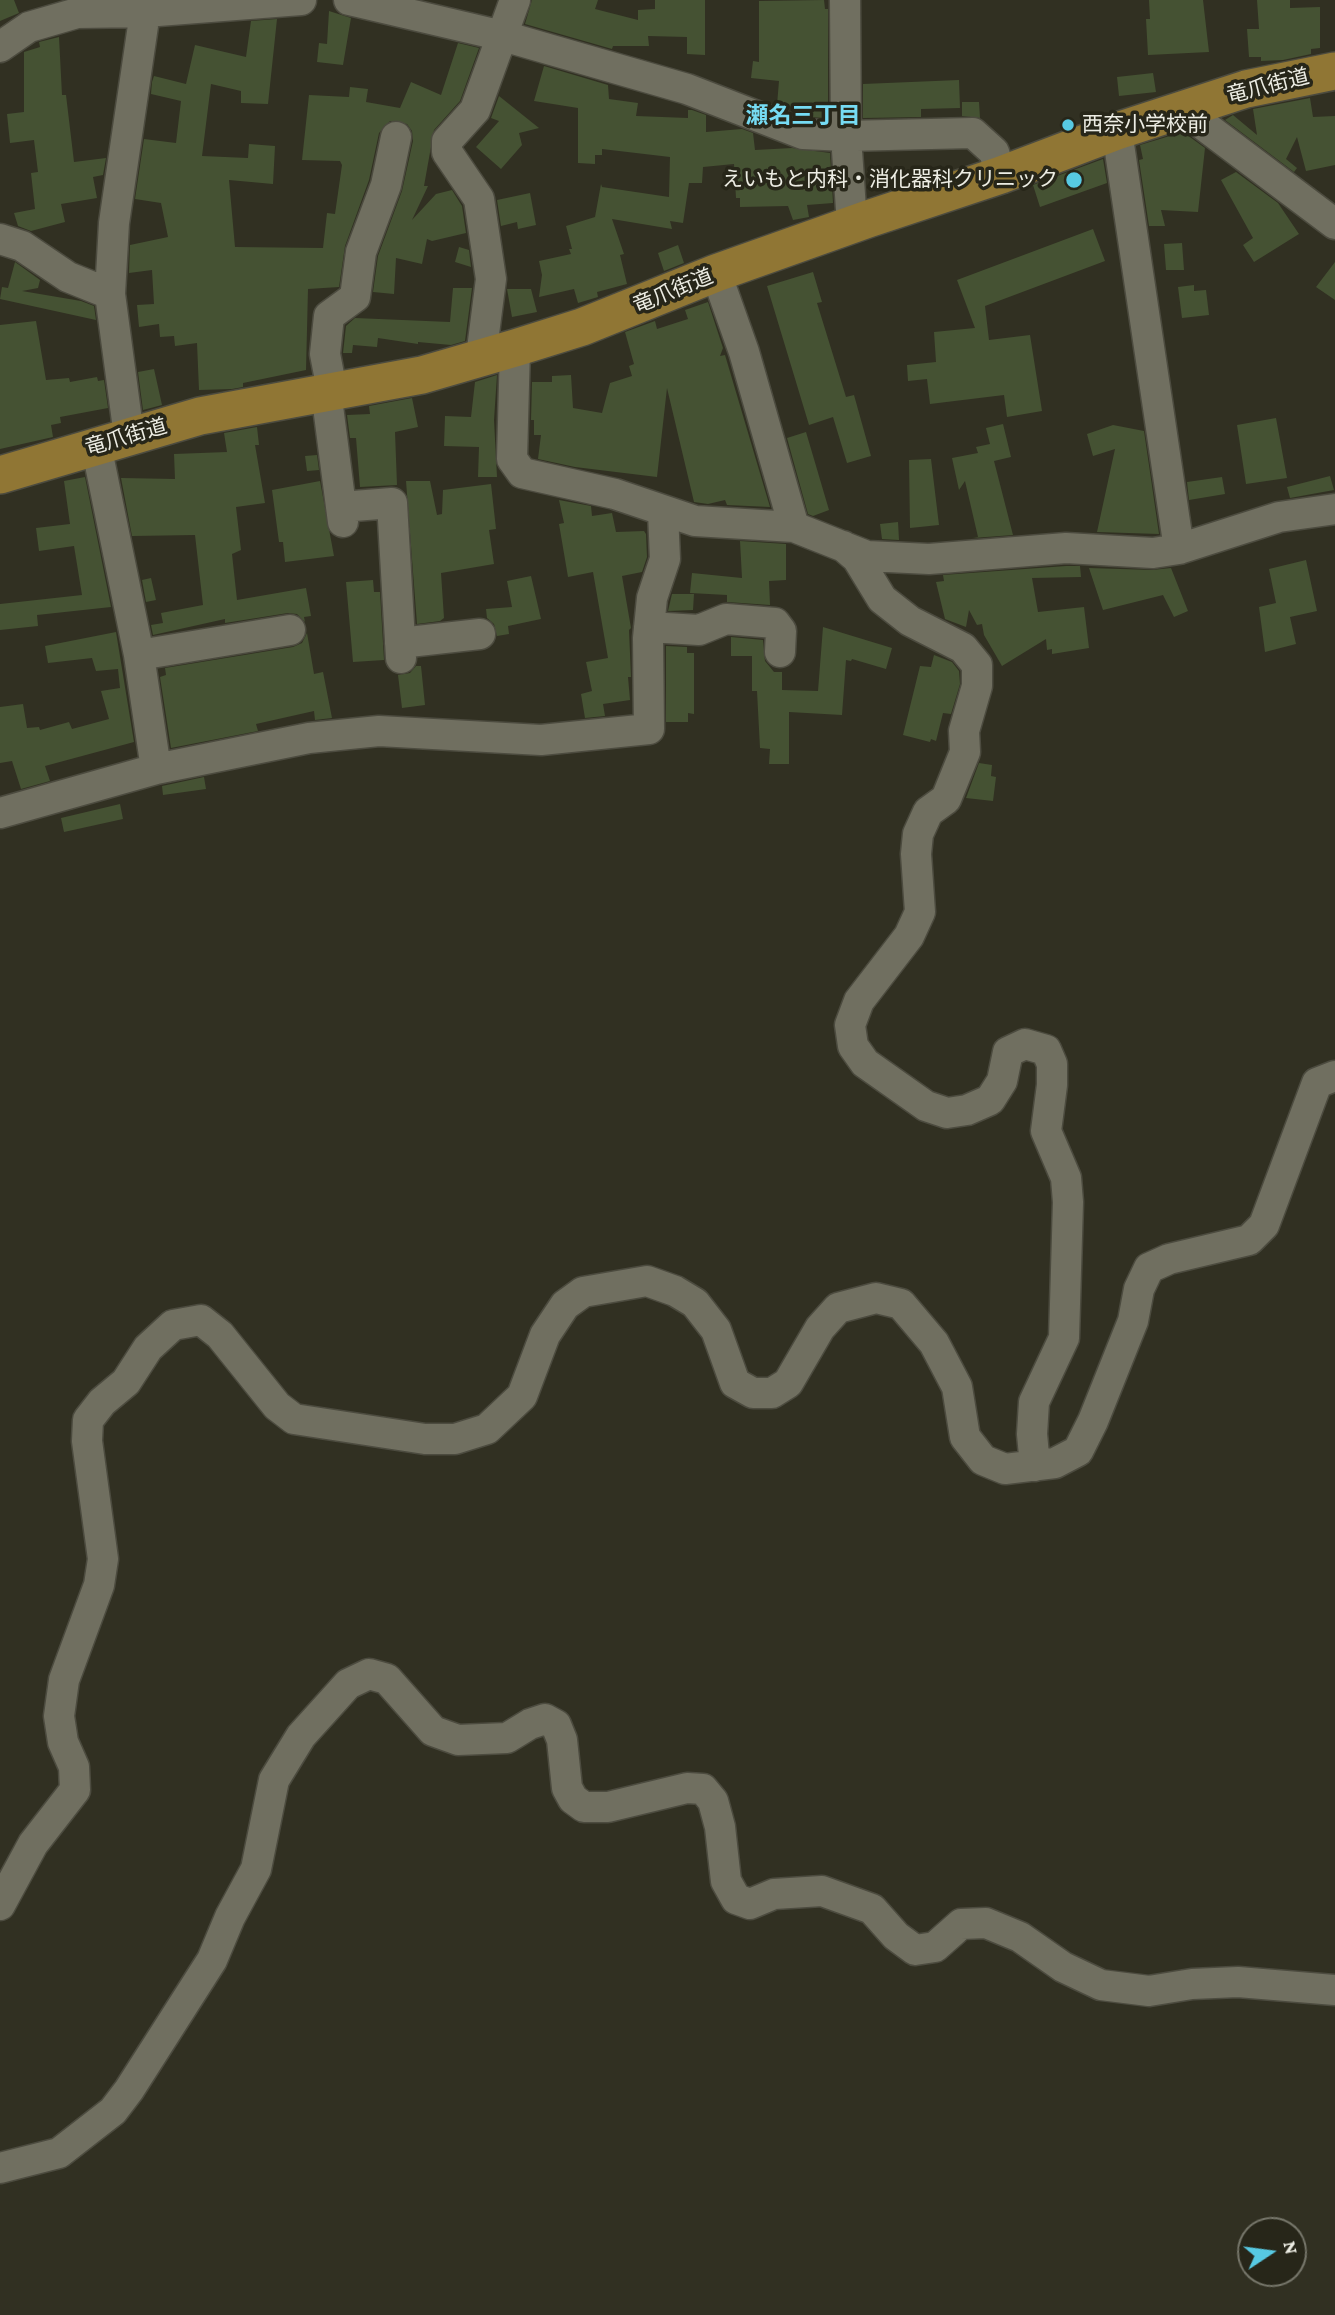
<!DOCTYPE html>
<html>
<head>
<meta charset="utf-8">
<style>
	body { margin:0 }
	#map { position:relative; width:1335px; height:2315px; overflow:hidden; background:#313022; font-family:"Crimson Pro",serif }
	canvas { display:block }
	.north { position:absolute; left:1237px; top:2217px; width:70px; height:70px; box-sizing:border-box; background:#272619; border:2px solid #76766a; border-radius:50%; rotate:77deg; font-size:19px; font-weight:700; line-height:28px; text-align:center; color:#edede4 }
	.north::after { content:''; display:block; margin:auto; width:24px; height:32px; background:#57c9e2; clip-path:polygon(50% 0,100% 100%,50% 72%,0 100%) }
</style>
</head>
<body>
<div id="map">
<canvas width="1335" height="2315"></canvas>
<div class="north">N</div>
</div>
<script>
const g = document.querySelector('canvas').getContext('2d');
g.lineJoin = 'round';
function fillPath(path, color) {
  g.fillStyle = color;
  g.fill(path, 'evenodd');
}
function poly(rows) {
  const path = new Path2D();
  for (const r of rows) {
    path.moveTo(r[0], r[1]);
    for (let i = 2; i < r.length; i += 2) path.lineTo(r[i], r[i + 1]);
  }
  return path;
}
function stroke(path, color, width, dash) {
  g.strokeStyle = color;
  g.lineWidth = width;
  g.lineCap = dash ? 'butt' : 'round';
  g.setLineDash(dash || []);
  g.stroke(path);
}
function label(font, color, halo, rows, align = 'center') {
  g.font = font + ' "Crimson Pro","Noto Sans JP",serif';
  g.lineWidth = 7;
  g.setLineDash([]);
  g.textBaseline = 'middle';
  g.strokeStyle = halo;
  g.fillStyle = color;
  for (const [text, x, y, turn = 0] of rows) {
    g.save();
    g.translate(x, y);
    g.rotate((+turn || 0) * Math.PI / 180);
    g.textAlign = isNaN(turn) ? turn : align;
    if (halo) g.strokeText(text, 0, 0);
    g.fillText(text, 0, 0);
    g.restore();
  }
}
fillPath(poly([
	[0,0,14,0,19,13,0,21],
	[532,0,598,0,595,9,638,20,638,10,655,9,655,0,705,0,705,55,687,54,687,37,648,36,649,46,613,46,612,49,525,24],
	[824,0,825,9,828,9,828,118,807,117,795,112,796,107,777,105,779,81,751,78,753,61,759,62,759,1],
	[1149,0,1203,0,1209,52,1148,55,1146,19,1150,19],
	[1257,0,1290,0,1290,8,1320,7,1320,48,1311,49,1311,54,1283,60,1261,61,1261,57,1249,57,1247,29,1259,29],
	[329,11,351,18,343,65,317,62,319,43,327,44],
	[277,19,268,104,241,103,241,91,211,84,202,156,248,158,249,144,275,146,273,184,229,180,235,247,323,248,327,213,335,214,342,165,340,161,302,160,309,95,349,97,350,87,368,89,366,102,400,108,411,82,441,95,458,43,479,48,460,101,434,130,424,186,428,186,412,220,436,194,452,190,462,206,466,233,432,241,427,239,422,264,396,258,394,294,373,292,378,256,402,191,413,141,412,131,407,124,390,121,379,133,369,180,345,246,339,287,308,289,306,370,243,383,243,387,232,389,199,390,197,343,175,346,174,336,160,337,159,324,139,327,137,305,154,304,152,270,129,273,130,245,168,237,161,203,135,199,144,139,176,143,181,101,151,94,152,82,154,76,186,84,195,45,246,57,251,21],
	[59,37,62,95,66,95,74,162,106,158,103,175,93,177,97,198,61,204,65,222,31,231,18,226,14,213,35,209,31,173,38,172,34,140,10,143,7,114,24,112,24,52,40,47,39,42],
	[544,66,608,85,609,99,638,103,636,116,688,118,688,110,692,110,706,115,706,132,742,129,753,133,755,150,792,148,830,153,833,203,807,205,809,217,793,220,788,206,740,207,740,198,736,198,734,164,703,167,702,183,689,183,683,223,670,221,672,229,612,219,624,254,620,255,627,284,597,292,598,297,578,303,574,289,539,297,542,275,539,261,571,254,569,249,572,249,566,226,595,217,601,184,602,187,669,197,670,157,602,149,602,155,595,155,595,164,578,163,578,108,534,101],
	[1153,73,1156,92,1119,96,1117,77],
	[959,80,960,108,921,109,921,117,863,118,863,84],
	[499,96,539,128,519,133,522,145,501,169,476,147,499,121,491,118],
	[1310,98,1313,117,1335,116,1335,165,1306,171,1297,137,1286,159,1297,168,1294,172,1225,120,1233,115,1257,135,1253,109],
	[962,102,979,102,980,118,962,116],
	[1183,132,1205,148,1198,212,1161,210,1165,226,1149,226,1139,160,1143,159,1140,145],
	[1103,159,1107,183,1040,207,1033,185],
	[1236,172,1278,203,1299,234,1254,262,1243,245,1253,238,1221,180],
	[530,193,536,225,518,229,517,222,501,226,497,200],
	[1093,229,1105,261,985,306,989,340,1030,335,1042,411,1007,417,1004,395,930,404,927,379,908,381,907,365,936,362,934,332,975,328,957,280],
	[1182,243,1184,270,1166,270,1164,244],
	[678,245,684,263,664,271,658,253],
	[459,247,469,250,471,267,455,262],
	[15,262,40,280,38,288,22,291,81,301,94,306,96,320,0,299,2,287,8,288],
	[1335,262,1335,300,1316,287],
	[813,272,822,302,817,303,846,397,854,395,871,456,847,463,833,417,809,425,767,286],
	[1194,285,1194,291,1206,290,1209,315,1182,318,1178,287],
	[453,288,472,288,465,341,451,345,418,342,418,344,378,338,377,347,353,345,352,353,343,353,346,326,355,318,450,322],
	[507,289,531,289,537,312,512,317],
	[708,302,723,348,720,356,725,355,770,507,727,505,725,500,708,504,694,502,667,388,657,477,575,467,538,459,541,435,534,435,534,420,531,420,532,382,552,382,552,376,571,375,573,408,602,413,610,383,632,376,629,366,634,364,625,332,655,321,657,329,688,319,685,310],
	[36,321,46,380,69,378,70,382,97,377,98,381,104,380,108,408,60,417,61,423,51,425,53,437,0,449,0,325],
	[154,369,162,405,143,410,138,372],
	[497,375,494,420,497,477,478,477,479,447,444,446,445,416,471,417,475,382],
	[412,398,418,427,395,432,397,485,360,487,356,438,350,438,347,415,370,414,369,406],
	[1276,418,1287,478,1246,484,1237,425],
	[1003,424,1011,457,994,461,1013,535,973,538,978,537,965,481,959,490,952,458,978,453,976,447,990,444,986,428],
	[1113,425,1144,431,1159,534,1097,532,1115,449,1093,456,1087,434],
	[257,427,259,445,255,445,265,503,236,507,241,550,232,554,237,600,306,588,311,616,304,617,305,622,297,614,288,613,225,623,225,619,153,635,151,625,163,623,161,613,203,605,195,535,132,536,121,478,175,479,174,454,227,452,224,433],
	[806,432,829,510,813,516,808,514,787,438],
	[317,455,319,470,307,471,305,456],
	[931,459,939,525,910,528,909,460],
	[1330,476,1334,490,1290,498,1287,487],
	[85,477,111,607,37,615,38,626,0,630,0,604,82,595,74,546,39,551,36,528,70,524,64,481],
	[1222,477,1225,494,1189,500,1187,482],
	[320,481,334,556,285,562,283,542,279,542,272,490],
	[406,481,430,481,437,515,442,514,443,490,491,484,496,529,489,530,494,564,441,573,444,618,440,621,417,624],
	[559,500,591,506,592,516,612,513,616,532,644,531,646,534,647,557,642,572,622,576,631,628,629,630,631,677,628,677,630,700,603,704,605,716,585,718,581,694,592,691,586,662,608,658,593,572,568,577,559,524,564,523],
	[898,522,899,540,882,539,880,524],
	[740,541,786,544,786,580,769,581,770,605,727,602,727,595,690,593,692,573,742,578],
	[1306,560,1317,611,1290,617,1296,644,1265,652,1259,607,1276,603,1269,569],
	[1066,566,1080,566,1081,577,1032,578,1038,612,1084,607,1089,648,1052,654,1052,649,1047,650,1046,639,1002,666,984,635,982,624,977,625,969,610,966,627,945,619,936,582,944,581,943,575],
	[1089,568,1152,570,1171,568,1188,611,1174,617,1163,595,1103,610],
	[531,576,541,619,508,626,509,634,497,636,494,624,487,618,486,609,512,607,507,581],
	[151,578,156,600,146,602,142,580],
	[373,580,374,592,380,592,384,660,353,662,346,582],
	[672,594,694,594,693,610,668,611],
	[823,627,892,648,886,669,852,659,851,661,846,660,842,715,789,712,789,764,769,764,770,749,760,748,757,691,752,691,752,656,731,656,731,637,763,640,765,661,774,672,782,672,782,690,818,691],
	[116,632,134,742,45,766,50,781,21,789,12,761,0,763,0,707,23,704,27,728,39,727,40,730,69,722,72,729,109,719,101,691,120,688,118,669,96,671,92,658,48,663,45,646],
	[307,633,314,674,323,672,332,718,315,720,314,711,256,724,258,731,171,748,160,677,166,675,165,668,293,647,302,643],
	[666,646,687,647,687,653,694,653,694,714,688,713,688,722,666,722],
	[934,655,952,662,959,671,960,684,951,714,943,713,936,741,931,739,930,742,903,735,920,666,931,667],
	[416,666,421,666,425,705,402,708,398,675,410,673],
	[979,763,992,765,991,776,996,777,993,801,966,798],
	[204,777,206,789,163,795,162,786],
	[120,804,123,819,64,832,61,818]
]), '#455233');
const minor = poly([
	[349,0,503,36,687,89,803,134,846,136,973,133,994,152,1001,175],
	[845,0,846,136,852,224],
	[0,47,29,27,77,13,145,12,301,0],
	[1182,109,1335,224],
	[1117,131,1179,549],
	[0,239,22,246,68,277,110,294],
	[716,273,744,352,794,527],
	[515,348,512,459,522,473,615,494,695,521,794,527,867,556,929,559,1066,548,1153,553,1179,549,1279,517,1335,509],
	[481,357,491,279,479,199,447,152,447,141,475,110,515,0],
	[332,390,325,354,329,316,355,297,361,252,386,185,396,137],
	[326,391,343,522],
	[129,436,110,294,114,223,145,12],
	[341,507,392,503,401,658],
	[843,546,857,558,882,599,910,621,963,648,977,665,977,686,964,731,965,752,946,799,928,812,918,834,916,854,920,912,909,936,859,1001,850,1025,853,1046,865,1063,926,1106,947,1113,967,1110,990,1100,1002,1081,1008,1052,1025,1044,1046,1050,1052,1064,1052,1085,1046,1131,1066,1178,1068,1202,1064,1338,1034,1402,1032,1434,1035,1466],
	[649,627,699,630,726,619,775,623,781,631,780,652],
	[400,643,480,634],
	[139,655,290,630],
	[156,769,309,738,379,731,541,740,649,729,648,638,652,598,665,559,663,512],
	[0,813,156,769,139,655,96,445],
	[0,1905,33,1844,75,1790,74,1767,63,1742,59,1716,64,1680,99,1585,103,1559,87,1441,88,1420,102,1402,126,1382,148,1348,173,1325,201,1320,220,1335,277,1406,294,1419,425,1439,455,1439,487,1429,522,1396,545,1335,565,1305,583,1292,647,1281,675,1291,695,1303,716,1330,735,1383,753,1393,772,1393,788,1383,820,1328,838,1308,876,1298,901,1304,934,1343,957,1387,965,1437,983,1460,1005,1469,1055,1463,1078,1451,1093,1421,1133,1321,1139,1289,1149,1268,1169,1259,1249,1240,1264,1225,1317,1083,1335,1076],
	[0,2168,59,2153,113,2111,129,2090,212,1960,230,1917,256,1869,274,1780,301,1736,348,1684,369,1674,387,1679,433,1731,458,1740,507,1738,530,1724,545,1719,556,1725,562,1740,567,1788,573,1799,584,1807,608,1807,687,1788,703,1789,713,1801,720,1827,726,1881,736,1899,750,1904,774,1894,822,1891,872,1909,896,1936,915,1950,935,1947,961,1924,986,1923,1020,1937,1063,1967,1101,1985,1149,1991,1192,1984,1238,1982,1335,1990]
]);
const major = poly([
	[0,475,200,416,422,375,515,348,582,327,716,273,868,219,1001,175,1117,131,1246,89,1335,71]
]);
stroke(minor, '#4c4b3f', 33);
stroke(major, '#4c4b3f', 40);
stroke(minor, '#706f60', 30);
stroke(major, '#907634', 37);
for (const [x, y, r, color] of [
	[1068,125,7,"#57c9e2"],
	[1074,180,9,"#57c9e2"]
]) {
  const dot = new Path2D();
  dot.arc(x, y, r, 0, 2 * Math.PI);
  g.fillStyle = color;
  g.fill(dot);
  stroke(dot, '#272619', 2.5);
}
label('21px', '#edede4', '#272619', [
	["竜爪街道",1268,86,-14],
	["竜爪街道",673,291,-22],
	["竜爪街道",126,437,-16]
]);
label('21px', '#edede4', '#272619', [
	["西奈小学校前",1082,125],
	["えいもと内科・消化器科クリニック",1058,180,"right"]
], 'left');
label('bold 23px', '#76dbf3', '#272619', [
	["瀬名三丁目",803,116]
]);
</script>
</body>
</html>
